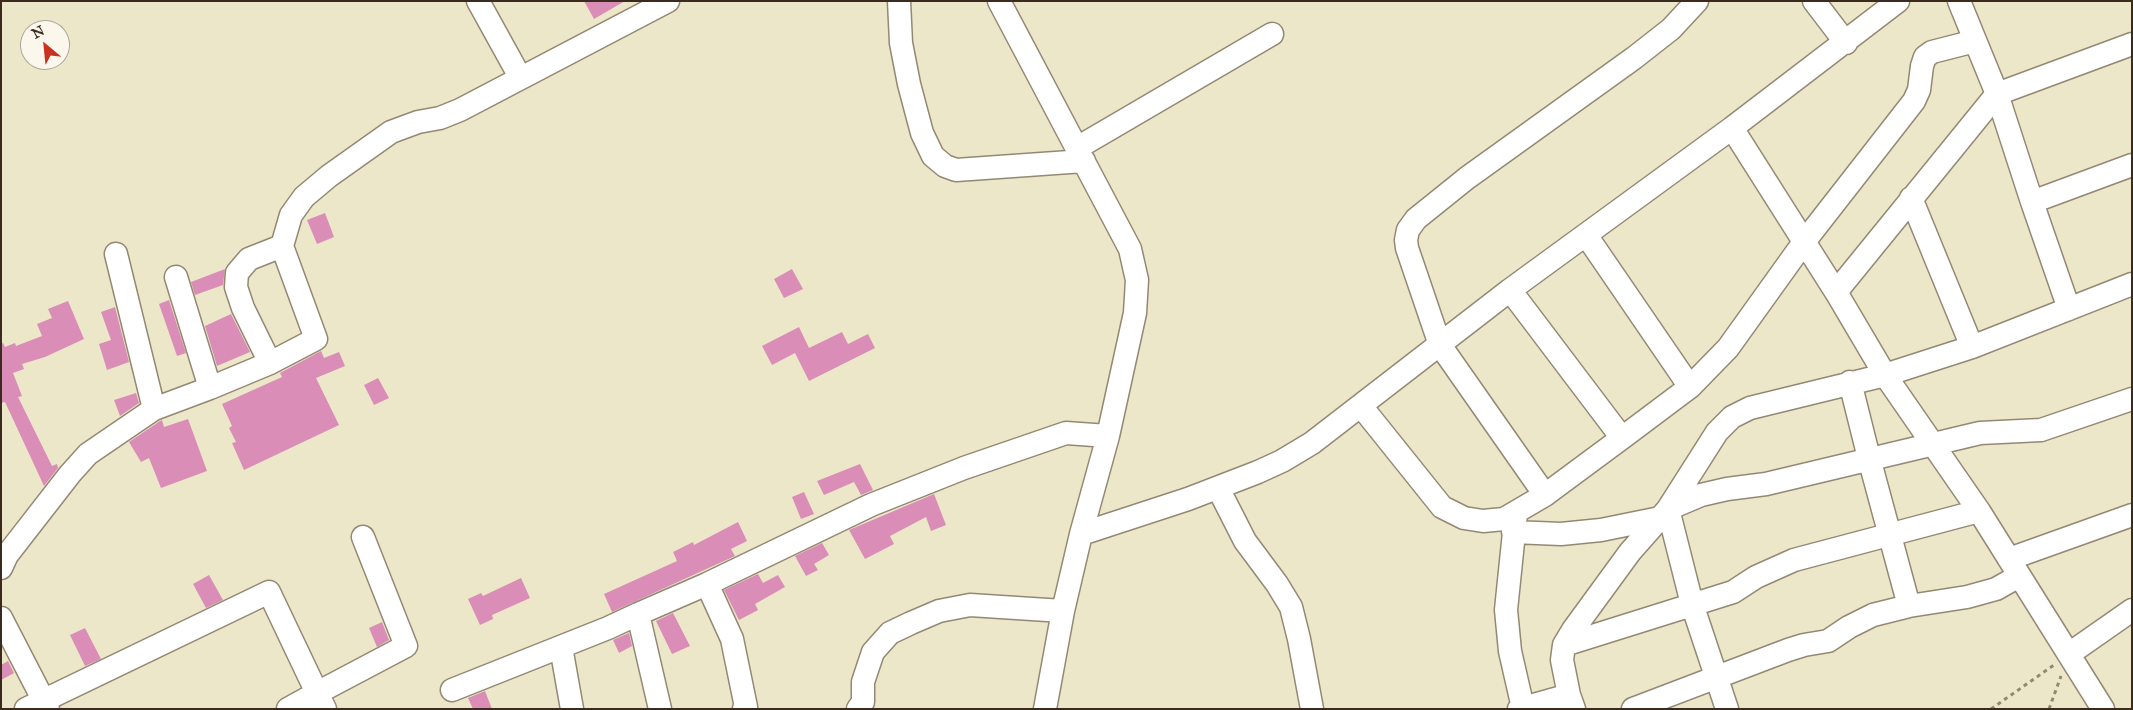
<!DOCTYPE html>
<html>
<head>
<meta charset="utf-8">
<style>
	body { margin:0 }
	#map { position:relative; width:2133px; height:710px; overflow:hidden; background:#ede7ca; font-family:"IM FELL Great Primer",serif }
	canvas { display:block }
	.frame { position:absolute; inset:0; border:2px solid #3b2a1e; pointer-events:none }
	.north { position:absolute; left:20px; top:20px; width:50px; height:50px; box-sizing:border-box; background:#fbf7ec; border:1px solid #aea59a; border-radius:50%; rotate:332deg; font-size:14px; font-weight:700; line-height:20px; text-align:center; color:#3b2a1e }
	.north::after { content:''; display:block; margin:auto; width:18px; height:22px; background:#c8321e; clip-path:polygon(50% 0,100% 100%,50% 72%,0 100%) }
</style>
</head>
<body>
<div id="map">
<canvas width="2133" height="710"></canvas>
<div class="frame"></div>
<div class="north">N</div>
</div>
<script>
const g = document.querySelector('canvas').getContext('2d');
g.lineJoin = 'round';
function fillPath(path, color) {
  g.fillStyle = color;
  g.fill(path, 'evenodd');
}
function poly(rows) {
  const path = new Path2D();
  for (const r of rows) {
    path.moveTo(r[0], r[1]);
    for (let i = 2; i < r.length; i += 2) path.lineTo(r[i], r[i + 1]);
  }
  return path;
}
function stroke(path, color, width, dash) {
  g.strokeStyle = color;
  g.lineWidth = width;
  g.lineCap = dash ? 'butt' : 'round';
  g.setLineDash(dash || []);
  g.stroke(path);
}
fillPath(poly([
	[584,1,625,1,594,19],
	[325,213,334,237,317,244,307,220],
	[225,269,223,285,195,295,191,282],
	[792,269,803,289,784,298,774,279],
	[169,300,186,353,177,356,159,304],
	[68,301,84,339,45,357,22,364,24,369,13,373,22,396,18,397,52,466,57,464,58,468,44,486,5,402,1,403,1,344,3,343,5,347,15,343,16,346,42,336,37,324,52,318,48,309],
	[115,307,129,362,107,370,99,344,111,340,101,312],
	[231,314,250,352,217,366,205,326],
	[799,327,809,348,842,332,848,344,868,334,875,348,809,381,795,353,772,365,762,346],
	[321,351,324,358,339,352,345,366,316,378,339,425,244,470,232,443,236,442,229,428,232,426,222,404,282,377,280,373],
	[378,378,389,398,374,405,364,385],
	[136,393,139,403,120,416,114,400],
	[188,419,207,471,161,488,149,458,141,462,129,442,160,421,162,420,164,427],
	[860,464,873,490,861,495,854,482,824,495,817,481],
	[804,492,814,514,801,519,792,497],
	[934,494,946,525,931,531,926,517,890,536,894,544,865,559,849,530],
	[738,522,747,541,731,549,735,556,612,612,604,594,677,561,673,552,693,542,694,545],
	[822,543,829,555,814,564,818,570,806,576,795,556],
	[758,574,763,583,778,575,785,587,755,604,758,610,739,620,724,590],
	[209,575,223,600,206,608,193,584],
	[521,578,530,598,492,615,493,619,480,625,468,599,481,593,483,596],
	[673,613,690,646,672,654,656,621],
	[382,622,389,640,377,647,369,628],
	[85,628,101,659,85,666,70,635],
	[629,633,632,646,619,653,613,640],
	[8,661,14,673,1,680,1,665],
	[485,691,492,709,473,709,468,698]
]), '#da8db6');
const minor = poly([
	[478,1,520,77],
	[899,1,901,43,909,84,922,133,933,156,945,166,956,170,1084,161],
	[999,1,1130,249,1137,280,1135,313,1108,436,1081,534,1063,611,1045,709],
	[1814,1,1846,43],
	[1959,1,1997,94,2132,44],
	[1997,94,2032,202,2132,165],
	[1732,128,1836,292,1885,375,1979,511,2103,709],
	[1077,148,1272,34],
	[1911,198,1972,347],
	[2032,202,2069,309],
	[1586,235,1690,387],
	[116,254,154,409],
	[176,277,210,388],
	[1510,290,1622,438,1690,387,1728,348,1804,242,1914,101,1919,90,1922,66,1925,57,1932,52,1975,41],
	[1836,292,1997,94],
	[270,363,243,308,236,287,237,273,249,259,282,246],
	[1850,382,1869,458,1909,606],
	[1361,406,1442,507,1464,518,1483,521,1504,519,1545,495],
	[1622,438,1545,495,1440,345,1407,248,1406,240,1408,230,1416,219,1467,178,1634,58,1671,29,1697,1],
	[1218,488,1245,541,1277,584,1291,607,1299,639,1312,709],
	[1668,509,1701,495,1727,489,1766,484,1980,433,2041,430,2132,399],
	[1668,509,1692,604,1727,709],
	[1516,513,1506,610,1510,651,1523,708],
	[1513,532,1561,534,1601,530,1660,518],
	[1081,534,1188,499,1258,472,1282,461,1312,443,1510,290,1732,128,1898,1],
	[2009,559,2132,515],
	[1,568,7,555,70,474,88,454,154,409,210,388,270,363,316,339,282,246,291,215,304,197,329,176,391,132,418,122,440,118,460,110,668,1],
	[707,584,732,639,746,707,744,709],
	[638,614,707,584,871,505,964,468,1066,433,1108,436],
	[1,618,48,709],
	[1564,645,1733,592,1756,577,1794,560,1979,511],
	[561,647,572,709],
	[2069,654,2132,610],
	[452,690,608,628,638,614,660,709],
	[26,709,269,592,317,693,406,646,363,537],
	[288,709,317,693,325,709],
	[858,709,863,702,863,682,873,652,890,633,911,623,939,611,970,605,1063,611],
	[1519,709,1569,695],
	[1574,709,1569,695,1562,660,1564,645,1573,630,1630,552,1668,509,1717,432,1732,417,1750,408,1885,375,1972,347,2132,284],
	[1633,709,1788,650,1804,645,1828,641,1849,627,1873,615,1909,606,1967,597,1996,589,2019,576]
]);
stroke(minor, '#948874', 25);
stroke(poly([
	[1991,709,2054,665],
	[2049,709,2061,676]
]), '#948874', 3, [4, 4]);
stroke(minor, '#fff', 22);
</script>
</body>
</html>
